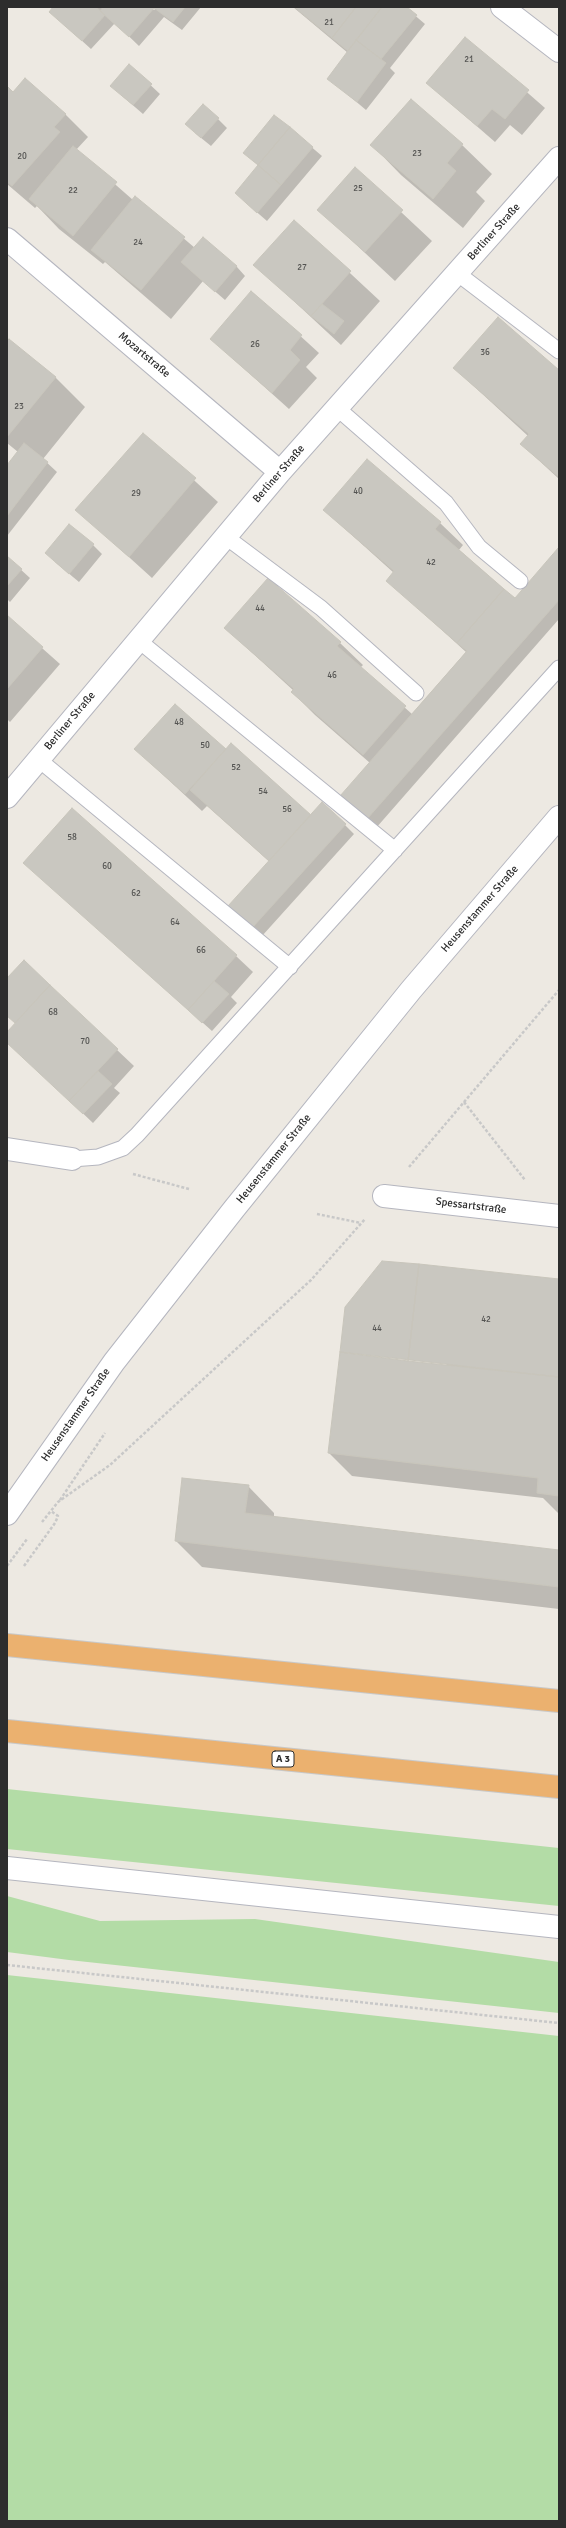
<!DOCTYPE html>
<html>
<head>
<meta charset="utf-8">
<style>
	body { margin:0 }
	#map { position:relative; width:566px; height:2528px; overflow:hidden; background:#ede9e2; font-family:Signika,sans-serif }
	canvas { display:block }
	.frame { position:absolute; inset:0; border:8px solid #2d2d2d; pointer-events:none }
</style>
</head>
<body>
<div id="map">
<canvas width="566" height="2528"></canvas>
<div class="frame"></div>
</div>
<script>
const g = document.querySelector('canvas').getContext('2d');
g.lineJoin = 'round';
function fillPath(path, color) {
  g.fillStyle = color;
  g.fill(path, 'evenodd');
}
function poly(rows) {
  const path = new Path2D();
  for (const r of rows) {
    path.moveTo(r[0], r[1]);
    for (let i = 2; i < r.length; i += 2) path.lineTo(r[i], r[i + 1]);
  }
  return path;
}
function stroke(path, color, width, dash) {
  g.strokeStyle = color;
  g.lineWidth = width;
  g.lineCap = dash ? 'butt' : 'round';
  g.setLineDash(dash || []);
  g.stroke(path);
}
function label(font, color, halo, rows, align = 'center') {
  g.font = font + ' Signika,sans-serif';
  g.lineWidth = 3;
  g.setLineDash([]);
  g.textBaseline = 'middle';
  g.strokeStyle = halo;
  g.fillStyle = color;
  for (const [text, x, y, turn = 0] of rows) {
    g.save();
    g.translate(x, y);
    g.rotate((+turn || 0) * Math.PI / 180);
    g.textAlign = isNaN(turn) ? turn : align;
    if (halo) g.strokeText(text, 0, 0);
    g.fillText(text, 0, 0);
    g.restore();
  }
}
fillPath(poly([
	[7,1789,559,1848,559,1906,7,1849],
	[7,1896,100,1921,255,1919,559,1962,559,2013,69,1960,7,1952],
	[7,1975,559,2036,559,2521,7,2521]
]), '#b3dca6');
fillPath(poly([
	[55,7,151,7,154,10,157,7,201,7,182,30,164,17,139,46,115,23,91,49,50,12],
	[293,7,405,7,425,24,390,68,395,73,366,110,328,78,348,53],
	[465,38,545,108,522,135,510,125,495,142,427,83],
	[129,65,160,94,143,114,121,95],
	[7,88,13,93,65,114,88,137,76,150,133,200,135,197,195,248,203,238,237,267,245,276,225,300,203,281,171,319,105,262,103,264,59,229,37,206,35,208,7,184],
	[411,101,462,145,492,174,476,192,485,201,463,228,401,175,372,145],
	[275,116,322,156,267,221,245,202,259,166,245,153],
	[218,119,227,128,211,146,195,133],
	[355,169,432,241,395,281,319,210],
	[294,221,380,301,341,345,255,265],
	[252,292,319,353,306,367,317,378,289,409,211,339],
	[9,340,56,378,85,407,43,459,57,472,7,536,7,467,18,452,7,443,7,342],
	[454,368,559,372,559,479,521,444,528,436],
	[143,434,218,502,152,578,77,510],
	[324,510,440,523,463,545,459,550,515,599,559,548,559,619,376,828,350,805,370,763,315,715,292,692,294,691,225,628,340,643,363,665,360,668,412,714,466,652,388,581,394,573],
	[93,545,102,554,79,582,55,562],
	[7,557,30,578,10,602,7,599],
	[7,617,60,664,10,722,7,719],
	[135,749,226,750,311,816,345,825,354,834,262,936,238,915,270,862,207,806,202,811],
	[24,863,236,956,253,972,231,997,237,1003,212,1031],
	[24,962,134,1066,114,1088,120,1093,93,1123,7,1041,7,1033,16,1023,7,1015,7,980],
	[559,1280,559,1514,543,1498,352,1476,329,1453],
	[248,1486,274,1513,274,1517,559,1551,559,1609,202,1567,176,1541]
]), '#0003');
const building = poly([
	[53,7,96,7,105,15,82,41,49,12,53,7],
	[103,7,153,7,154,8,129,37,100,11,103,7],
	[155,7,185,7,173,22,154,8,155,7],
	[294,7,356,7,332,38,294,7],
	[356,7,382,7,348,51,332,38,356,7],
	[382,7,407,7,417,15,381,59,356,40,382,7],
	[465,37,529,90,505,119,492,109,477,126,426,83,465,37],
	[356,40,386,63,357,102,327,79,356,40],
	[129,64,152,84,133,105,110,86,129,64],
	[25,78,66,114,54,127,60,132,12,186,7,182,7,86,13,92,25,78],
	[411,99,463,144,447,163,456,171,433,199,370,145,411,99],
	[203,104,219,118,201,138,185,124,203,104],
	[274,115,290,127,258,165,243,153,274,115],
	[290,127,313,147,281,185,258,165,290,127],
	[73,146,117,182,73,236,29,199,73,146],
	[258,165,281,185,257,213,235,193,258,165],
	[355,167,403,210,365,252,317,210,355,167],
	[135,196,185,237,141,290,91,250,135,196],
	[294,220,351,271,311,316,253,265,294,220],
	[203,237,237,266,215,292,181,262,203,237],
	[251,291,302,335,290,350,300,360,272,393,210,339,251,291],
	[322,304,344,321,334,334,311,316,322,304],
	[498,317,559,370,559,477,520,444,529,434,453,368,498,317],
	[9,339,56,377,7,437,7,341,9,339],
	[143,433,196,478,129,557,75,510,143,433],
	[24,443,48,462,7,516,7,465,24,443],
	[367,459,441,522,435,529,504,589,457,643,386,581,394,571,323,510,367,459],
	[69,524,94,544,69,574,45,553,69,524],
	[559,547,559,600,367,819,340,796,467,651,457,643,504,589,515,598,559,547],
	[7,556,22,569,7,586,7,556],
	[268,578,341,642,337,646,406,706,363,755,291,692,294,689,224,628,268,578],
	[7,615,43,647,7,689,7,615],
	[175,704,226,749,185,794,134,749,175,704],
	[231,743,311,815,269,861,190,790,231,743],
	[322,802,346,824,252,928,228,906,322,802],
	[72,808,237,955,188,1010,23,863,72,808],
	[24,960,50,985,15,1023,7,1016,7,978,24,960],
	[214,981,229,994,202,1023,188,1010,214,981],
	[50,985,118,1049,69,1101,7,1043,7,1032,50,985],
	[98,1071,112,1084,83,1114,69,1101,98,1071],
	[382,1261,419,1264,408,1361,340,1352,345,1307,382,1261],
	[419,1264,559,1279,559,1377,408,1361,419,1264],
	[340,1352,559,1377,559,1496,537,1493,538,1478,328,1453,340,1352],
	[182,1478,249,1485,245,1513,559,1550,559,1587,175,1541,182,1478]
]);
fillPath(building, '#c9c7c0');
stroke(building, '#c8c5bb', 1);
const service = poly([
	[457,273,559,351],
	[337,408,446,503,479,547,520,581],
	[226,537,321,608,416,693],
	[138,640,395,850],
	[38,759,290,967],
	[72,1159,98,1157,123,1148,137,1135,559,668]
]);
const minor = poly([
	[502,7,559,51],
	[7,239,280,472],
	[7,797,280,472,559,158],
	[7,1149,72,1159],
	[384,1196,559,1216]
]);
const tertiary = poly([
	[7,1514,114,1362,234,1209,411,990,559,817]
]);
const secondary = poly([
	[7,1868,559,1927]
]);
const motorway = poly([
	[7,1645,559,1701],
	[7,1731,559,1787]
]);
stroke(service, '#b5b6bf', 17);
stroke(minor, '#b5b6bf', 24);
stroke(tertiary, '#b5b6bf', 24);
stroke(secondary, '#b5b6bf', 24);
stroke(motorway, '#c8c8c8', 24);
stroke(poly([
	[464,1102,525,1180],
	[409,1167,559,990],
	[133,1174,189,1189],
	[317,1214,361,1223],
	[60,1500,105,1433],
	[42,1522,58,1502,110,1465,311,1280,365,1219],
	[7,1566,27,1539],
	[24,1566,55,1523,58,1516,51,1511],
	[7,1965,559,2023]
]), '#c8c8c8', 2.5, [3, 2]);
stroke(service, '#fff', 15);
stroke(minor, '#fff', 22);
stroke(tertiary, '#fff', 22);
stroke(secondary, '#fff', 22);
stroke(motorway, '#ebb16f', 22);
label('9px', '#545452', null, [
	["21",329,23],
	["21",469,60],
	["23",417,154],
	["20",22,157],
	["25",358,189],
	["22",73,191],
	["24",138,243],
	["27",302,268],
	["26",255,345],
	["36",485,353],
	["23",19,407],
	["40",358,492],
	["29",136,494],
	["42",431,563],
	["44",260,609],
	["46",332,676],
	["48",179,723],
	["50",205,746],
	["52",236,768],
	["54",263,792],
	["56",287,810],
	["58",72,838],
	["60",107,867],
	["62",136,894],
	["64",175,923],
	["66",201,951],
	["68",53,1013],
	["70",85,1042],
	["42",486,1320],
	["44",377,1329]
]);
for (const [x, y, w] of [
	[283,1759,22]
]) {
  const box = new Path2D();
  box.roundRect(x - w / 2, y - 8, w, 16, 3);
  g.fillStyle = '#fff';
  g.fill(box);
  stroke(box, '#2d2d2d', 1);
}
label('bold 10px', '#2d2d2d', null, [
	["A 3",283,1759]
]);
label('11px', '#2d2d2d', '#fff', [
	["Berliner Straße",494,232,-48],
	["Mozartstraße",144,355,40],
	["Berliner Straße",279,474,-49],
	["Berliner Straße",70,721,-50],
	["Heusenstammer Straße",480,909,-49],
	["Heusenstammer Straße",274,1159,-51],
	["Spessartstraße",471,1206,7],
	["Heusenstammer Straße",76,1415,-55]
]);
</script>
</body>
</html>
